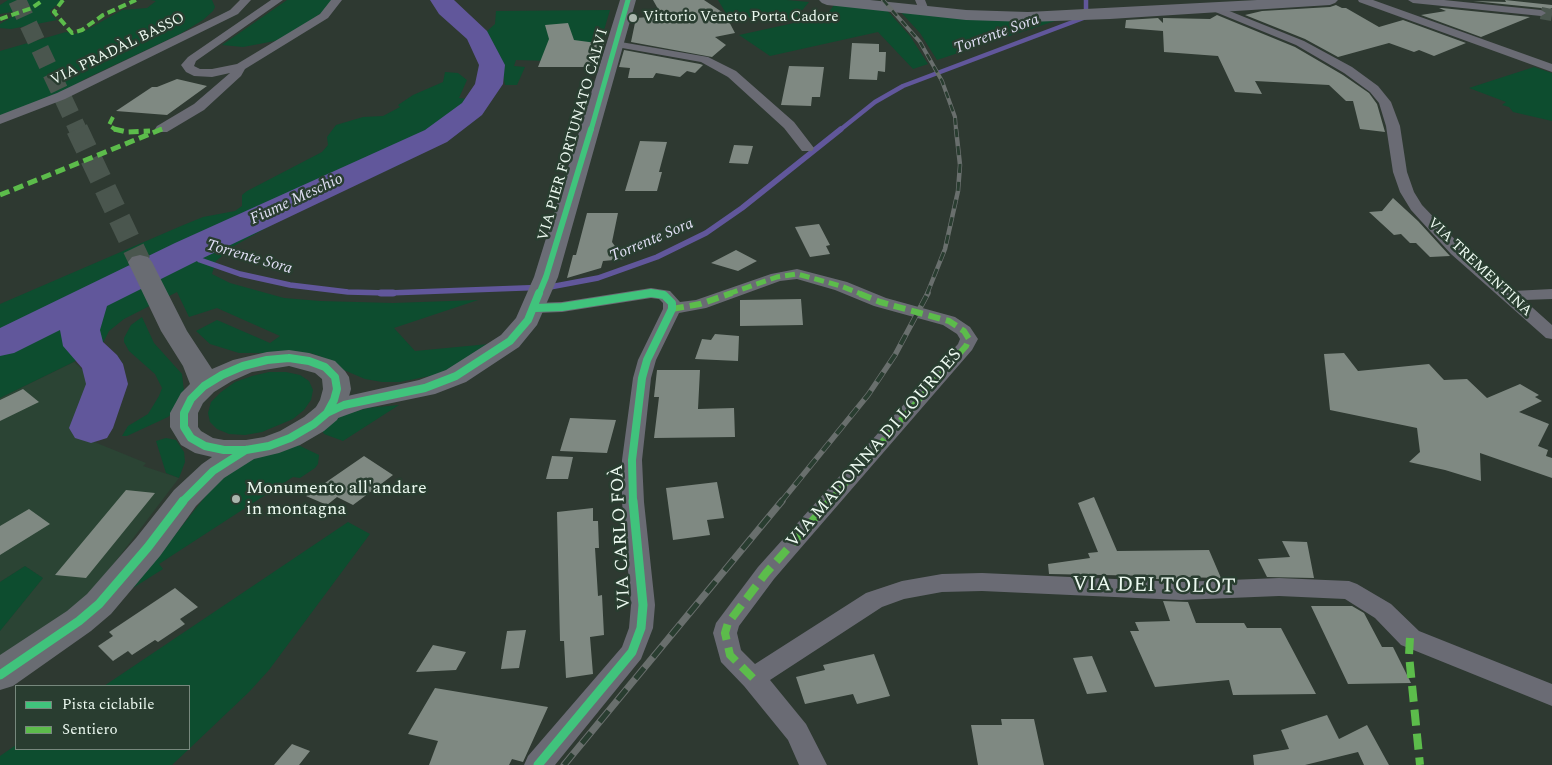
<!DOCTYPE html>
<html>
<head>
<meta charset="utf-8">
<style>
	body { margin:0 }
	#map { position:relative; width:1552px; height:765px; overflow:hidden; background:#2e3931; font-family:Spectral,serif }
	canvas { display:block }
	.legend { position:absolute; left:15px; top:685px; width:175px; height:65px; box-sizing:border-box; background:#293d30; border:1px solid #77887d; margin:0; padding:6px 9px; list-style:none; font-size:15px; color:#ecf9f0 }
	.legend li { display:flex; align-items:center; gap:10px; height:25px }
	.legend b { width:25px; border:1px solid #77887d }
</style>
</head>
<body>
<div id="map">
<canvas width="1552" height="765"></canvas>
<ul class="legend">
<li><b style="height:6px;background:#40c37c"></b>Pista ciclabile</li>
<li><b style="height:6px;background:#5cbc4b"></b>Sentiero</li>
</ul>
</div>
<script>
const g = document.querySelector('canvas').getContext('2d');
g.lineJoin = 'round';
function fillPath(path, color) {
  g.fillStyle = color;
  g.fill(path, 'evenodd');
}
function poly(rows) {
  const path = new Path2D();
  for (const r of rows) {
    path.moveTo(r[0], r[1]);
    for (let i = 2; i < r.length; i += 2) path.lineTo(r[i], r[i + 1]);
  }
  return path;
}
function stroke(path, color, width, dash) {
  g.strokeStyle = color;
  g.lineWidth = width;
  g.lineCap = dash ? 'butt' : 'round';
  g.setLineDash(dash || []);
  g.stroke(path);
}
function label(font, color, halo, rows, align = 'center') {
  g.font = font + ' Spectral,serif';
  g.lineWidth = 5;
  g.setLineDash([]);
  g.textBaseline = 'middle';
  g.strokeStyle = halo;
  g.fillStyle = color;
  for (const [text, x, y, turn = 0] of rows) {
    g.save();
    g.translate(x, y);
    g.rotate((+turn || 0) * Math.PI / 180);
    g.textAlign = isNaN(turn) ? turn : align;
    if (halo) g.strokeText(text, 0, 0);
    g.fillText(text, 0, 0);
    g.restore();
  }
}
fillPath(poly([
	[74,362,91,377,96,399,85,422,82,437,146,463,143,466,179,478,106,574,80,602,0,665,0,631,43,578,25,566,0,582,0,398]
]), '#2b4434');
fillPath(poly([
	[8,0,61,0,61,1,50,11,51,14,57,20,11,29,0,28,0,24,18,13,12,12,0,14,0,5],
	[150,0,212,0,215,7,213,11,203,20,180,34,85,79,63,92,0,119,0,51,66,32,74,34,83,32,122,10,147,8,156,1],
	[287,0,333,0,327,9,292,33,275,41,243,47,222,45],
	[718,0,787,0,809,2,795,19,786,21,727,15],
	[834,5,885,8,910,36,928,64,913,69,878,32,770,56,739,35,826,16],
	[898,9,1058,20,937,60,920,33],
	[610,10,600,44,550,61,516,60,514,66,525,67,517,85,505,85,499,54,491,39,485,33,495,24,496,11],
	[1534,67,1552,73,1552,121,1513,112,1509,107,1502,105,1506,102,1469,88],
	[445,72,458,73,467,80,459,98,476,100,451,129,425,151,407,161,282,219,234,246,216,261,212,274,230,283,284,298,320,301,393,303,478,300,394,328,415,351,489,344,449,369,435,375,400,382,382,382,365,379,339,368,322,357,310,353,239,353,210,344,196,331,217,320,270,343,280,336,217,308,189,317,177,292,124,319,109,331,100,349,0,398,0,304,181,226,203,217,235,211,242,206,242,195,247,191,322,152,328,145,327,137,336,125,363,117,383,116,400,107,398,105,413,95,443,82],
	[142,317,154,343,182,374,184,391,173,412,168,417,127,436,122,436,128,426,148,414,159,396,162,388,155,374,129,351,124,342,124,338,131,325],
	[269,372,286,372,300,375,309,381,313,390,311,400,304,410,293,419,262,432,245,435,229,434,217,429,210,422,208,413,211,402,221,392,235,382,252,376],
	[399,405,343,441,324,434,322,430,335,418,367,408],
	[166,438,176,440,184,452,185,462,179,478,166,473,156,441],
	[298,445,319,455,318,464,315,468,300,478,293,477,159,564,163,569,133,588,219,479,244,461],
	[348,522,370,534,269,670,249,692,189,749,189,686,104,686],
	[25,566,43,578,0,631,0,582],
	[16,745,16,749,189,749,172,765,0,765,0,756]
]), '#0d4d2f');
stroke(poly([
	[840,130,875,102,903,86,1086,17,1086,0]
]), '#61579b', 4.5);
stroke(poly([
	[188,251,200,260,240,274,290,285,348,292,388,293,550,287,598,278,657,257,706,233,742,208,841,129]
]), '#61579b', 5.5);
stroke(poly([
	[381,293,393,293]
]), '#61579b', 7);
fillPath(poly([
	[430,0,454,0,487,31,505,65,503,84,482,115,447,142,201,259,107,306,100,330,103,342,117,355,123,364,128,384,113,428,107,438,91,443,75,438,69,428,86,384,82,368,63,346,60,330,14,353,0,356,0,328,175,243,425,130,462,103,475,84,479,65,467,39,439,14,430,0]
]), '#61579b');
fillPath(poly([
	[653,0,704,0,725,14,735,33,715,37,726,45,712,57,631,42,636,18,662,16],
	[1505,0,1552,5,1552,8,1546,11,1541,8,1473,1,1506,2],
	[1336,5,1342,8,1346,8,1379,27,1403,20,1466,43,1434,56,1419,50,1414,52,1389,43,1338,57,1305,39,1245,15,1262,11,1330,7],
	[1439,8,1442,8,1530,17,1481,37,1421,15,1446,11],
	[1217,15,1295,47,1343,75,1369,93,1377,104,1385,132,1360,129,1353,101,1346,101,1329,85,1255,81,1262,94,1235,92,1218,56,1164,52,1163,31,1125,28,1126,20,1158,18,1163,23,1163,18,1210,19],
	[568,23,574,40,604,44,597,67,538,67,549,39,545,25],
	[852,43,879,44,879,52,886,52,885,72,878,71,877,80,849,79],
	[624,50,700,64,703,65,695,73,687,71,680,77,656,73,653,78,628,78,630,68,619,67],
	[789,66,824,67,820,97,812,97,811,106,781,105],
	[177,79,207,86,167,115,116,111,152,87,157,87],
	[640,141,667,142,659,172,662,172,657,191,625,191],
	[734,145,753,146,748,164,729,163],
	[1393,198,1418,221,1450,256,1430,257,1416,243,1410,243,1401,234,1394,235,1369,212,1382,211],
	[587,213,618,213,612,242,624,259,603,261,601,268,567,278,573,255,576,255],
	[819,224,830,245,826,246,830,254,810,257,795,227],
	[736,250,757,261,738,271,711,263],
	[801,299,803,325,740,326,740,300],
	[715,334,739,336,738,361,695,359,702,339,711,340],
	[1344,353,1358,371,1429,364,1444,380,1467,379,1487,398,1520,384,1539,395,1535,397,1542,401,1519,412,1549,424,1538,446,1548,450,1546,456,1552,458,1552,478,1480,453,1481,481,1445,470,1409,462,1420,452,1417,428,1330,410,1324,354],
	[657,370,700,370,698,409,734,408,735,437,654,438,659,397,654,397],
	[23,389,39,402,0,421,0,400],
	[570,418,616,420,607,453,560,451],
	[364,456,393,475,353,505,337,497,327,505,306,496],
	[552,456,573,457,568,479,546,479],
	[717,482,724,518,707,520,710,535,673,540,666,488],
	[126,490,155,493,86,578,55,575],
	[1094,497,1117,551,1209,550,1221,578,1179,577,1180,580,1156,579,1155,576,1049,574,1048,564,1090,558,1088,553,1098,552,1078,503],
	[593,508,593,521,598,521,599,548,595,548,598,596,602,595,604,635,590,637,593,674,566,678,564,641,560,641,557,512],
	[29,509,50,524,0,555,0,526],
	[1282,541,1307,542,1314,578,1267,577,1258,559,1290,557],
	[175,588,198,607,180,619,185,624,158,642,155,640,132,655,128,651,113,661,98,646,113,636,109,632],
	[1163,601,1188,602,1196,623,1244,623,1247,628,1281,628,1316,694,1233,695,1229,680,1155,687,1130,631,1139,631,1135,622,1170,621],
	[1311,606,1352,606,1364,613,1382,647,1393,647,1411,683,1348,684],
	[526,630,519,668,501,669,507,631],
	[433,645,466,652,456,670,416,672],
	[874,654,890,696,857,704,853,694,805,704,796,677,825,670,823,665],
	[1092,656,1107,692,1087,694,1073,658],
	[435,688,548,707,523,762,512,759,509,765,429,765,438,741,408,734],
	[1327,715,1339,739,1367,725,1389,765,1364,765,1358,752,1305,765,1254,765,1253,755,1289,749,1281,730],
	[1001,719,1034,719,1044,765,978,765,971,725,1002,725],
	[292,744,310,751,299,765,274,765]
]), '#7f8982');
stroke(poly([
	[1541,13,1552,15]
]), '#4a564e', 12, [12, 5.5]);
stroke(poly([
	[17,0,78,130]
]), '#4a564e', 18, [18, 9]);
stroke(poly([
	[77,129,140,262]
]), '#4a564e', 22, [22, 11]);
fillPath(poly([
	[240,0,251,0,238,14,65,99,0,124,0,115,57,93,218,16,230,10,240,0],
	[271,0,283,0,196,61,194,66,200,69,212,69,237,64,320,14,331,0,342,0,328,18,245,69,241,76,204,110,167,132,157,132,155,129,157,126,194,104,230,73,212,77,194,76,186,72,181,65,188,57,271,0],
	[915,0,925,0,929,10,928,12,920,12,915,0],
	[1358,0,1373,0,1552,64,1552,72,1359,2,1358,0],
	[1408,0,1444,0,1541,10,1546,13,1541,16,1413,3,1408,0],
	[1212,4,1304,41,1352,67,1378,86,1391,102,1400,126,1407,172,1414,192,1422,205,1463,248,1513,291,1552,289,1552,299,1524,300,1552,325,1552,339,1546,338,1451,254,1411,210,1400,192,1393,172,1386,126,1379,103,1370,92,1344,73,1296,45,1208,9,1207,7,1212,4],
	[615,41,708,57,736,71,794,122,814,148,812,151,802,151,784,128,728,77,701,62,611,46,609,44,615,41],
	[797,269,847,282,886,298,955,317,970,327,978,339,972,350,774,579,739,626,737,633,741,650,755,664,866,593,902,581,942,574,982,573,1181,582,1279,578,1349,581,1357,584,1391,604,1419,631,1552,684,1552,706,1401,645,1375,618,1345,599,1279,596,1181,600,982,591,942,592,904,599,882,607,770,680,806,724,827,765,799,765,788,740,744,686,721,662,713,633,716,623,758,567,958,344,960,339,957,334,943,325,874,306,835,290,797,279,780,281,706,308,679,313,656,360,651,378,642,460,644,502,655,605,653,628,641,659,555,765,524,765,528,756,622,647,629,628,631,605,622,502,622,460,633,378,638,360,663,309,663,303,659,299,651,298,562,312,535,313,529,312,526,308,529,304,535,303,562,302,651,288,670,291,680,302,696,300,771,274,797,269]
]), '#6a6b74');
fillPath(poly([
	[620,0,636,0,558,277,537,325,519,347,466,382,435,394,363,409,327,422,317,420,313,413,317,406,334,399,419,380,446,370,501,335,516,318,534,277,620,0],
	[819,0,870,0,966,10,1028,12,1257,0,1338,0,1335,3,1330,5,1110,19,1028,22,966,20,827,5,822,3,819,0]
]), '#6b6d76');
fillPath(poly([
	[140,255,148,257,152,262,187,331,212,369,233,360,267,352,289,350,309,353,335,361,345,371,349,377,351,389,348,400,337,420,324,431,300,445,279,453,254,459,224,478,196,506,160,556,111,614,91,631,13,686,0,690,0,655,67,611,87,594,136,538,174,490,202,464,212,457,195,453,181,445,170,427,170,413,181,393,190,384,183,366,161,331,128,262,132,257,140,255],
	[289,366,315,373,322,379,323,389,320,400,316,407,304,417,280,431,264,437,246,440,224,440,213,438,201,431,198,427,198,413,203,403,214,392,232,381,252,372,289,366]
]), '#696c72');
const railFar3 = poly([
	[883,0,920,42,942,81,955,117,956,130]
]);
const railFar2 = poly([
	[927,294,945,249,958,191,960,165,956,129]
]);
const railFar1 = poly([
	[781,502,868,395,895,355,928,293]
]);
const rail = poly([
	[564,765,782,501]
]);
stroke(railFar3, '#696f6d', 4);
stroke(railFar2, '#696f6d', 4.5);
stroke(railFar1, '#696f6d', 5.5);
stroke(rail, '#696f6d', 7);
stroke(railFar3, '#293d30', 2.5, [7]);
stroke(railFar2, '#293d30', 3, [9]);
stroke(railFar1, '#293d30', 4, [11]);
stroke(rail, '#293d30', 5, [14]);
stroke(poly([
	[63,0,54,12,72,33,82,30,103,15,136,0],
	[0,19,32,8,43,0],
	[113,117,109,125,116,130],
	[159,130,162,129]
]), '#5cbc4b', 4, [8, 4]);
stroke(poly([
	[114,129,127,132,150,131],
	[0,195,162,129],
	[728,294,777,277,797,274,841,286,861,294]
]), '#5cbc4b', 5, [10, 5]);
stroke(poly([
	[672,309,700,304,732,293],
	[829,502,966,346,969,339,964,331,949,321,880,302,858,293]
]), '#5cbc4b', 6, [12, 6]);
stroke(poly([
	[1410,638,1409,655,1420,765],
	[753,678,730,655,725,633,728,623,766,573,830,501]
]), '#5cbc4b', 8, [16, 8]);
stroke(poly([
	[591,130,628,0]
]), '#40c37c', 5);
stroke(poly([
	[539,294,546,277,591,129],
	[644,294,658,294]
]), '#40c37c', 6);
stroke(poly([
	[535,308,562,307,651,293,664,295,672,303,672,309,647,360,642,378,632,460,633,502],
	[289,358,309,361,325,367,335,377,337,389,334,400,327,413,314,424,290,438,269,446,246,450,224,450,205,446,191,438,184,427,184,413,191,399,204,386,222,375,243,366,267,360,289,358],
	[327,413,344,405,425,388,456,376,510,341,528,320,539,293],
	[182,502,213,471,246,450]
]), '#40c37c', 8);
stroke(poly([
	[0,675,79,621,99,604,148,547,183,501],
	[538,765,632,652,641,628,643,605,633,501]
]), '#40c37c', 9);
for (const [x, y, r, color] of [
	[633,18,5,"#aab6ad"],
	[236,499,5,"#aab6ad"]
]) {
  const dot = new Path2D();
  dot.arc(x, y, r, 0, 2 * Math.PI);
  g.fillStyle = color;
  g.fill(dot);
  stroke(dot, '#293d30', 2);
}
label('15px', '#ecf9f0', '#293d30', [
	["Vittorio Veneto Porta Cadore",643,18]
], 'left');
label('15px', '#ecf9f0', '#293d30', [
	["VIA PRADÀL BASSO",118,50,-26],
	["VIA PIER FORTUNATO CALVI",574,135,-74],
	["VIA TREMENTINA",1479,268,43]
]);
label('italic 16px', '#e1e0f5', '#293d30', [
	["Torrente Sora",997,35,-20],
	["Fiume Meschio",297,200,-25],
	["Torrente Sora",652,241,-23],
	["Torrente Sora",249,258,16]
]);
label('18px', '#ecf9f0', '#293d30', [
	["VIA MADONNA DI LOURDES",875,449,-49],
	["VIA CARLO FOÀ",622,537,-93]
]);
label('18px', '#ecf9f0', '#293d30', [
	["Monumento all'andare",246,489],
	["in montagna",246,510]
], 'left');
label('21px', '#ecf9f0', '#293d30', [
	["VIA DEI TOLOT",1154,587,1]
]);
</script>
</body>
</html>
